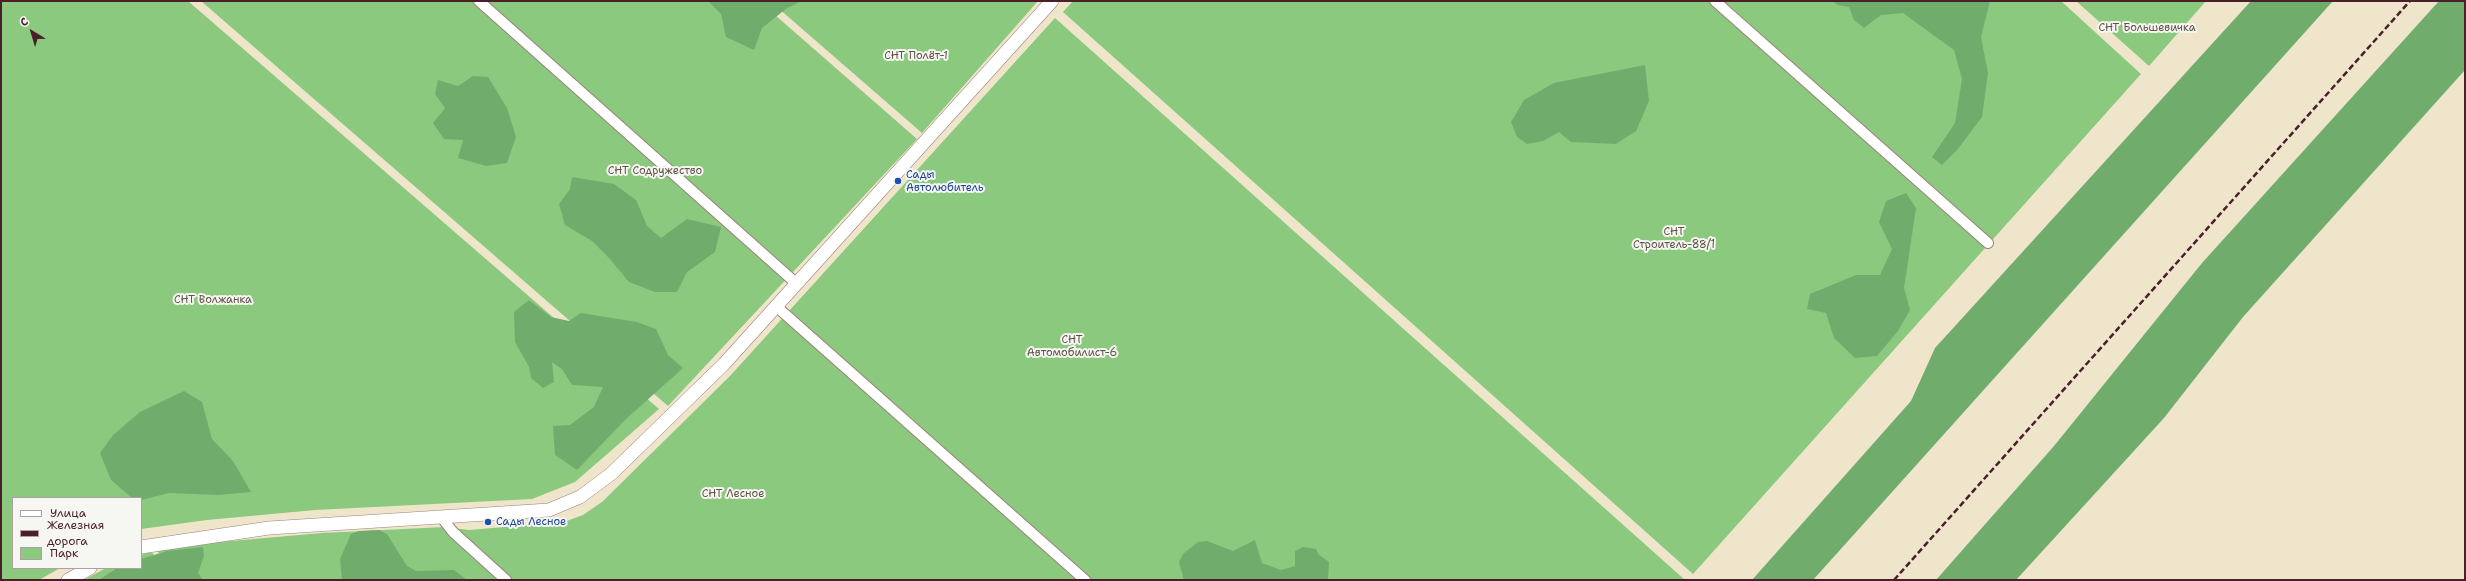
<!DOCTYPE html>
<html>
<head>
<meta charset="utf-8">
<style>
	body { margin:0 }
	#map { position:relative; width:2466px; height:581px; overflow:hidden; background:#eee5cb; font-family:"Shantell Sans",sans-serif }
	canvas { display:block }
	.frame { position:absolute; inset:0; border:2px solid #4a1f2b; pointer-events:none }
	.legend { position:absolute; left:12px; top:497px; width:130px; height:72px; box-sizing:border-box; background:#f6f6f2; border:1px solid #b1a0a2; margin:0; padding:5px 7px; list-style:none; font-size:12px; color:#4a1f2b }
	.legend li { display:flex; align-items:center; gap:8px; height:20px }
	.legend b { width:20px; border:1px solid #b1a0a2 }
	.north { position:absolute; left:12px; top:12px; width:40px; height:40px; -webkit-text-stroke:3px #f6f6f2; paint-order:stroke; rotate:322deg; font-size:11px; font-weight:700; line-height:16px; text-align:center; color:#4a1f2b }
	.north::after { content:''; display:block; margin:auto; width:14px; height:18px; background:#4a1f2b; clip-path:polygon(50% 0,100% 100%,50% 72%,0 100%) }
</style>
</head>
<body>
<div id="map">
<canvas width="2466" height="581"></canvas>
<div class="frame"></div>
<ul class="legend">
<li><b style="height:5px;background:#fff"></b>Улица</li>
<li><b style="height:5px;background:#4a1f2b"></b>Железная дорога</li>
<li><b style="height:11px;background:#8bc97e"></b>Парк</li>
</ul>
<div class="north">С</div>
</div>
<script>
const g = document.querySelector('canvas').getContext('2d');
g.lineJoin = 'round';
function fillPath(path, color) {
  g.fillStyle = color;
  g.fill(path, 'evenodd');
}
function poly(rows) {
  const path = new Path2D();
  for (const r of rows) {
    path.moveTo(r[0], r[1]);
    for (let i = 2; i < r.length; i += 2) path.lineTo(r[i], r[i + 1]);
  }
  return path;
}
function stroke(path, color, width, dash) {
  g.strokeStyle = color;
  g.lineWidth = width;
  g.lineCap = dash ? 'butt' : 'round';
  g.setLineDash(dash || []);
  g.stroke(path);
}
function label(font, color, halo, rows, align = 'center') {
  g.font = font + ' "Shantell Sans",sans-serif';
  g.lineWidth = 4;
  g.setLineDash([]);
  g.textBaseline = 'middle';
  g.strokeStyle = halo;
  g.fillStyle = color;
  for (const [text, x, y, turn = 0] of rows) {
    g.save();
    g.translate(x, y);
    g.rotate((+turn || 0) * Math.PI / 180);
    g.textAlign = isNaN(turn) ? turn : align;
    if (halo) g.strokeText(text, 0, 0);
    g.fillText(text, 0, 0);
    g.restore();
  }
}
fillPath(poly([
	[1,1,188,1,659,409,575,482,532,499,315,510,207,520,141,529,141,498,13,498,13,568,60,568,39,580,1,580],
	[201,1,759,1,917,139,668,406],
	[770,1,1038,1,922,133],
	[1073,1,2061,1,2141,74,1693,574,1063,12],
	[2076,1,2206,1,2149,66],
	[1055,18,1685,580,186,580,156,550,197,544,322,533,444,527,469,530,564,522,583,515,602,502,730,376],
	[151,552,180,580,84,580,106,568,141,568,141,555]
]), '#8bc97e');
fillPath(poly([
	[708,1,802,1,787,8,762,28,754,50,726,37,721,14],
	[1832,1,1990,1,1981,37,1988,73,1982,117,1957,150,1942,165,1932,157,1955,123,1962,79,1954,50,1903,13,1881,15,1864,28,1854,20,1849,7,1838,5],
	[2251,1,2333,1,1813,580,1752,580,1911,401,1935,348],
	[2439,1,2465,1,2465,70,2243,317,2164,418,2016,580,1936,580,2054,446,2202,263],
	[1645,65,1649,101,1636,131,1616,144,1571,142,1559,132,1543,141,1527,144,1517,137,1511,122,1524,100,1554,83],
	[473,76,488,77,507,108,516,137,507,163,486,166,458,158,463,140,444,139,433,123,445,108,435,94,438,80,458,86],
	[572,177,614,184,636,200,647,226,661,238,687,219,721,227,715,252,687,272,677,292,655,292,629,282,610,259,592,241,565,225,559,204,570,189],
	[1906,193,1916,208,1904,288,1910,310,1898,331,1877,356,1855,358,1834,338,1826,313,1807,309,1810,294,1856,275,1880,275,1892,249,1879,222,1886,201],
	[529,300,551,317,569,321,581,313,637,322,656,329,668,355,683,368,626,419,577,470,555,455,553,426,570,425,594,407,603,387,572,385,562,369,552,362,554,382,543,388,531,378,529,367,515,342,514,312],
	[184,391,202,402,212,439,233,461,251,492,218,495,169,493,141,500,141,498,132,498,111,480,100,453,113,435,140,412],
	[379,530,387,534,407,566,416,571,454,570,467,580,342,580,340,559,351,534,359,531],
	[1255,540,1262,563,1281,570,1295,566,1295,551,1303,547,1316,549,1318,554,1329,562,1328,580,1184,580,1179,562,1183,554,1198,542,1207,541,1233,551],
	[203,547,204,556,198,573,203,580,99,580,117,568,141,568,141,559,167,551]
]), '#70ad6d');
const minor = poly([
	[479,1,797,284],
	[1715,1,1988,243],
	[777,307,1085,580],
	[442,518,453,532,506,580]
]);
const tertiary = poly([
	[141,547,269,528,549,510,580,497,611,474,724,364,1052,1],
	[68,580,90,568]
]);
stroke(minor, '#9c827b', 12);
stroke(tertiary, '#9c827b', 14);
stroke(minor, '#fff', 10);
stroke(tertiary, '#fff', 13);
stroke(poly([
	[1894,580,2410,1]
]), '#4a1f2b', 2.5, [6, 3]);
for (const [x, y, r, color] of [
	[898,181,4,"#1a4fb4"],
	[488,522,4,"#1a4fb4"]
]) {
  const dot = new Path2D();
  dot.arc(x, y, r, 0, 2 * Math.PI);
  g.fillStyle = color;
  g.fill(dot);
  stroke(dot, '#f6f6f2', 1.5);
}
label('11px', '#5e5244', '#f6f6f2', [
	["СНТ Большевичка",2147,28],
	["СНТ Полёт-1",916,56],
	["СНТ Содружество",655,171],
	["СНТ",1674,232],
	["Строитель-88/1",1674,245],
	["СНТ Волжанка",213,300],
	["СНТ",1072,340],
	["Автомобилист-6",1072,353],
	["СНТ Лесное",733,494]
]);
label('11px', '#164399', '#f6f6f2', [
	["Сады",906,175],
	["Автолюбитель",906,188],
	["Сады Лесное",496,522]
], 'left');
</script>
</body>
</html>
